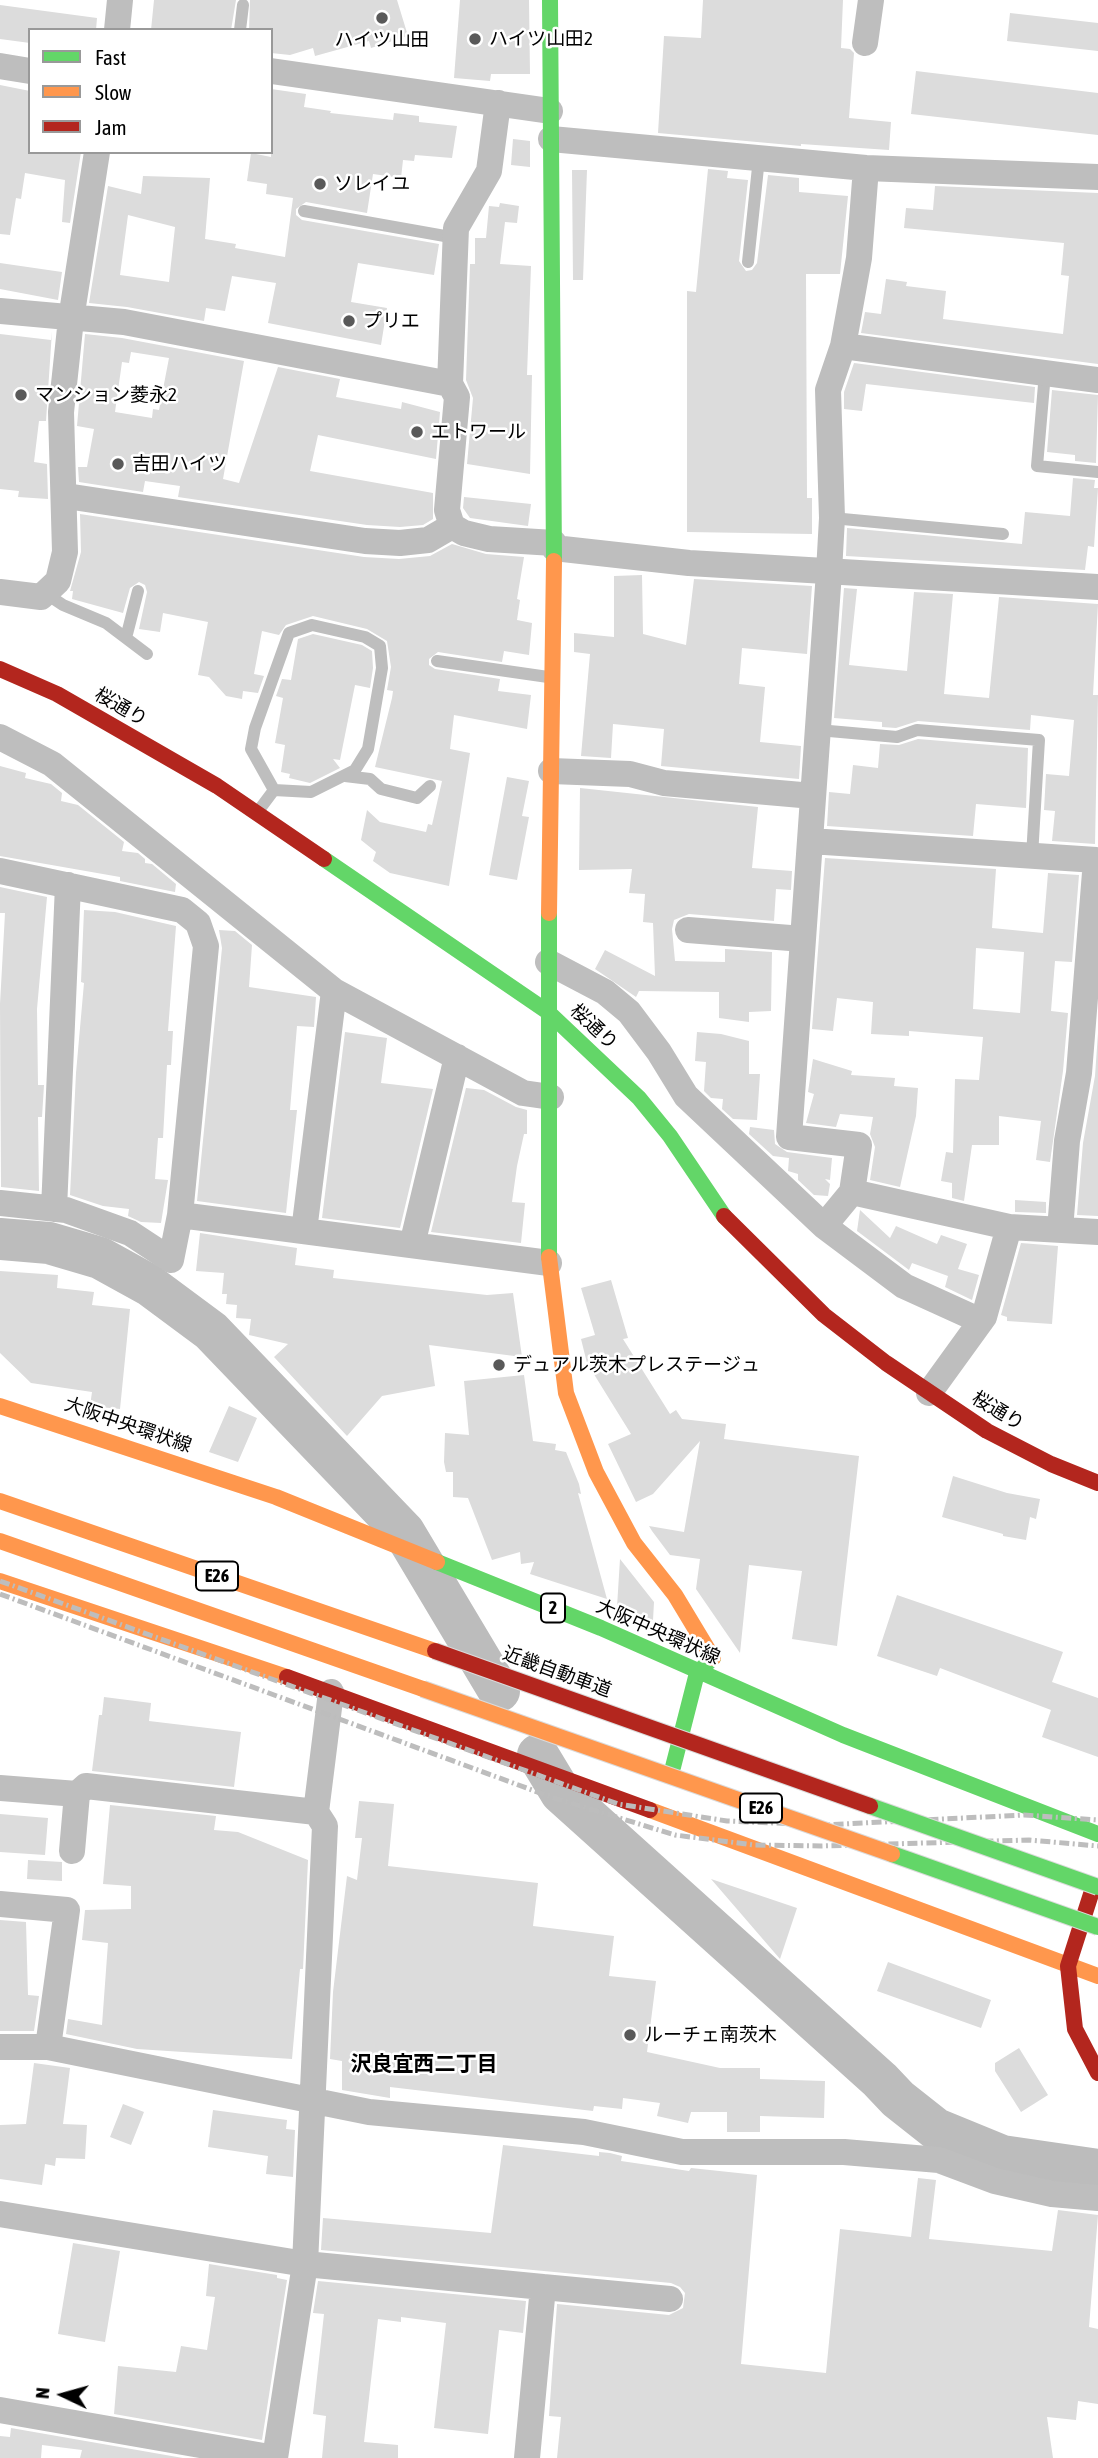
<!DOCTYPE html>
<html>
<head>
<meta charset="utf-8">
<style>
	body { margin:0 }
	#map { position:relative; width:1098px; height:2458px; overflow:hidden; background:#fff; font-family:"Asap Condensed",sans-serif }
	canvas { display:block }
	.legend { position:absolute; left:28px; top:28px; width:245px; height:126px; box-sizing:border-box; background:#fff; border:2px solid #999; margin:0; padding:9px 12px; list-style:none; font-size:21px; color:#000 }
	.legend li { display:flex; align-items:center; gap:14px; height:35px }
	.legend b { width:35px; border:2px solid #999 }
	.north { position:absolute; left:28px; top:2360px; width:70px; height:70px; -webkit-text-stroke:5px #fff; paint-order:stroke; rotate:275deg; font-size:19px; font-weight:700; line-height:28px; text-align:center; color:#000 }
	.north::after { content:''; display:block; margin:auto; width:24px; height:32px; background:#000; clip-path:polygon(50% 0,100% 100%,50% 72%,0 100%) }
</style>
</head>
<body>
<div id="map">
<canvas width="1098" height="2458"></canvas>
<ul class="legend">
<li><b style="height:9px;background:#63d668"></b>Fast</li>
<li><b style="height:9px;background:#ff974d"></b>Slow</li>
<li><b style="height:9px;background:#b3261e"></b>Jam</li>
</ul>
<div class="north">N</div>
</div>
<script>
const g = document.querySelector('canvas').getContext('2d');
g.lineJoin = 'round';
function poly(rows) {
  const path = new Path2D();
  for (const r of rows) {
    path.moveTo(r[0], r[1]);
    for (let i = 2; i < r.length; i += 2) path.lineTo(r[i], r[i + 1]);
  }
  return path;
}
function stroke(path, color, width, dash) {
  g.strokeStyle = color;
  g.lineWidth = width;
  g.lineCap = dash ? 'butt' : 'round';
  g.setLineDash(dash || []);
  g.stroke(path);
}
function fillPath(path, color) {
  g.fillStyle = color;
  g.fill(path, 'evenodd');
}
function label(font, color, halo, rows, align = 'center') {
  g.font = font + ' "Asap Condensed","Noto Sans JP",sans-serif';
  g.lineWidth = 5;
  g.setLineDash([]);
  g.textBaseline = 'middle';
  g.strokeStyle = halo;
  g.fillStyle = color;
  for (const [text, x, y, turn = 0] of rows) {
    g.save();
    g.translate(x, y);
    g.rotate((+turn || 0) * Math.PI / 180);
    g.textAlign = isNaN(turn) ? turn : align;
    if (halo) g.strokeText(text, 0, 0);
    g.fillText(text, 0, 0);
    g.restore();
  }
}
stroke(poly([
	[0,1239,49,1243,100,1258,149,1285,211,1331,404,1532,499,1691],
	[538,1755,561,1793,880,2080,898,2099,936,2129,1002,2156,1098,2170]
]), '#bcbcbc', 42);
fillPath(poly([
	[154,0,236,0,231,30,151,30],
	[250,0,397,0,408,36,371,48,369,41,315,56,313,48,290,55,271,53,271,30,249,30],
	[460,0,529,0,530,74,491,74,490,81,454,78],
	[703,0,843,0,841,48,850,49,854,53,849,118,891,122,889,150,801,144,801,146,658,133,664,36,701,38],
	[0,5,97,18,96,30,30,30,30,43,0,39],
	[1010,13,1098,23,1098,51,1007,41],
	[916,71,1098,93,1098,135,911,114],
	[0,85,30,91,30,152,81,152,70,223,62,222,65,180,25,173,21,199,16,198,10,235,0,234],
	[271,89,306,94,304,107,331,111,330,113,393,120,394,113,419,116,419,122,457,126,452,158,415,155,414,161,403,160,401,178,373,174,367,213,306,202,296,209,296,215,302,220,439,244,434,275,358,263,351,302,387,308,381,345,268,323,276,283,232,276,225,311,206,308,204,321,127,307,89,303,108,186,141,194,143,176,210,178,205,239,236,244,235,248,285,257,293,198,266,194,267,184,247,181,251,153,271,157],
	[128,215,175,227,169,282,120,275],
	[513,139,530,141,530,167,511,165],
	[708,169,728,171,727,178,748,180,739,261,746,271,752,270,757,263,768,175,799,178,799,192,848,196,840,274,806,274,807,498,812,498,812,534,687,532,687,291,696,292],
	[572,170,587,170,583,280,573,280],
	[935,186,1098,193,1098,364,861,333,865,312,881,314,886,279,907,282,906,286,946,291,943,319,1063,334,1069,276,1061,275,1064,243,904,228,906,208,933,210],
	[500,203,519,206,517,223,505,222,500,264,531,266,527,375,532,375,530,474,467,464,473,398,466,380,470,264,475,264,475,238,486,238,489,206,499,207],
	[0,263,62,272,58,300,0,289],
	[52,331,46,421,39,421,34,462,47,464,48,499,18,497,19,491,0,489,0,334,51,340],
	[85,334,122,338,244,361,223,479,239,483,278,367,340,379,336,397,401,409,402,402,440,412,436,459,318,435,310,471,433,493,433,519,423,525,400,527,367,525,178,497,180,486,145,481,143,492,79,482,78,467,87,467,94,429,77,426],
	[131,352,169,358,159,410,153,409,152,418,115,412,122,362,129,363],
	[854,363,1035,387,1034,403,866,384,862,411,844,409,844,392],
	[1052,390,1098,395,1096,463,1075,461,1075,455,1047,452],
	[1073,478,1095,480,1094,488,1098,488,1094,547,1088,546,1085,570,846,556,847,528,1022,544,1025,512,1070,516],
	[464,497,531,504,528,526,470,518,463,508],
	[80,514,364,557,399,559,430,556,452,544,486,554,524,557,517,599,520,600,517,620,532,623,529,655,504,651,502,662,438,652,429,659,429,665,435,669,500,679,498,691,531,695,527,729,454,715,450,749,470,753,449,886,390,873,373,861,376,852,361,840,367,810,380,822,426,832,428,824,432,825,442,781,375,767,392,698,393,691,387,690,391,667,387,641,367,629,313,616,286,625,279,635,262,631,254,674,264,676,258,693,243,691,242,699,226,696,209,677,198,675,208,622,163,613,160,632,139,629,147,592,145,585,139,582,130,588,123,613,72,599,73,591,70,591,81,552],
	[642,575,643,634,686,645,694,579,812,586,807,654,742,648,739,684,765,687,760,742,801,746,799,779,661,766,664,729,613,724,611,758,581,756,590,654,574,652,574,633,614,637,614,576],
	[844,588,857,589,849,665,907,671,914,592,953,594,944,694,989,698,999,597,1098,604,1093,695,1098,695,1095,844,1052,841,1055,811,1044,810,1046,774,1069,776,1074,720,1031,715,1030,730,918,721,896,728,882,727,882,722,834,718],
	[313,634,362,645,372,651,373,668,370,688,355,685,340,760,333,759,340,768,310,783,289,778,290,774,281,772,285,745,275,743,283,698,276,696,282,679,291,680,298,639],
	[918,739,1028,748,1026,808,976,804,973,836,827,826,829,792,850,794,853,765,878,768,880,744,899,745],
	[0,766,26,773,25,778,51,784,62,793,61,801,78,805,124,842,122,851,138,853,145,859,145,863,152,864,176,884,175,892,120,881,120,877,0,856],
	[507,777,529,781,522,816,529,817,517,880,489,875],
	[580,788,758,807,752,868,792,871,791,890,776,889,774,921,689,914,674,920,672,929,675,961,725,962,725,949,772,952,771,1011,749,1012,749,1022,719,1018,719,992,639,991,636,997,595,969,605,950,655,976,653,923,643,922,645,894,629,893,632,869,579,870],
	[825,858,996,869,992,928,1043,933,1048,873,1079,875,1072,962,1055,961,1051,1011,1068,1013,1063,1071,1050,1162,1036,1160,1041,1121,999,1116,999,1145,972,1145,964,1201,952,1198,952,1183,941,1181,946,1152,953,1153,955,1079,979,1080,983,1037,909,1031,909,1036,871,1034,873,1002,837,998,833,1031,812,1029],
	[976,948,1024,952,1020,1013,973,1009],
	[0,887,47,897,37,1009,38,1085,44,1085,42,1117,38,1117,39,1191,1,1187,0,1004,5,913,0,913],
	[84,910,115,912,176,926,168,1031,173,1031,171,1065,167,1065,163,1138,158,1138,155,1179,168,1180,161,1223,141,1222,128,1216,129,1209,103,1206,70,1195,76,1073,84,983,81,982],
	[219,930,235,931,252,945,249,987,316,997,314,1027,297,1026,290,1110,297,1110,286,1213,197,1201,222,948],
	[345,1032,387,1038,381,1083,433,1089,400,1228,322,1218],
	[697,1032,721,1034,749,1041,749,1074,760,1074,757,1120,733,1119,722,1109,723,1099,711,1098,704,1091,706,1062,695,1061],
	[1098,1033,1098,1216,1077,1215,1083,1143,1095,1076],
	[813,1059,852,1071,851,1075,895,1078,894,1086,918,1088,916,1116,900,1187,870,1180,875,1147,870,1134,873,1117,840,1114,836,1127,806,1123,814,1094,808,1092],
	[466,1088,484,1090,516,1107,527,1110,527,1134,524,1134,517,1166,512,1202,525,1203,521,1243,431,1232],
	[750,1127,774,1130,775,1144,787,1152,832,1158,830,1180,825,1179,830,1184,828,1196,814,1195,798,1180,798,1174,788,1171,789,1158,773,1156,749,1134],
	[1015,1200,1046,1202,1046,1213,1015,1212],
	[860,1210,890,1238,896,1226,937,1244,941,1235,967,1244,958,1269,979,1275,972,1300,945,1287,948,1276,912,1263,909,1270,857,1231],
	[200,1233,297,1248,295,1265,334,1270,333,1278,487,1295,513,1293,522,1357,429,1345,435,1386,382,1396,347,1436,274,1357,288,1344,249,1335,251,1319,236,1318,237,1305,226,1304,227,1294,222,1294,224,1273,196,1271],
	[1021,1243,1058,1246,1052,1324,1007,1321,1007,1317,1001,1315],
	[0,1271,58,1275,57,1288,94,1292,92,1305,130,1309,120,1409,90,1406,92,1392,31,1383,0,1353],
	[611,1280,628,1338,623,1339,670,1414,676,1410,682,1419,726,1424,724,1439,859,1456,837,1646,792,1639,802,1571,749,1565,740,1653,696,1589,700,1559,670,1555,652,1531,649,1526,684,1532,700,1441,653,1494,636,1502,608,1444,631,1434,587,1363,581,1339,595,1335,581,1288],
	[524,1375,533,1441,556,1444,555,1450,566,1452,579,1484,581,1494,578,1493,607,1599,530,1574,534,1562,521,1564,520,1552,492,1560,468,1498,453,1497,453,1472,446,1472,444,1462,445,1433,469,1435,464,1381],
	[229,1406,257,1418,238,1462,209,1452],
	[953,1476,1007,1493,1040,1499,1036,1519,1030,1517,1026,1540,1003,1536,1003,1534,942,1517],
	[620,1559,654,1602,653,1620,617,1607],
	[897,1595,1063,1652,1052,1682,1098,1698,1098,1757,1042,1737,1051,1710,940,1668,937,1676,877,1656],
	[104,1697,151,1703,149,1721,241,1732,234,1787,92,1771,99,1715,102,1715],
	[359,1801,394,1804,388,1866,538,1883,533,1926,614,1936,609,1976,656,1981,647,2052,720,2068,760,2068,760,2079,825,2081,824,2118,760,2116,760,2132,727,2132,727,2112,691,2112,688,2123,657,2116,660,2103,623,2098,622,2109,594,2106,593,2111,390,2087,390,2098,342,2090,342,2061,330,2059,333,1992,347,1876,357,1880,362,1838,355,1838],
	[110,1805,216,1816,214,1830,238,1832,308,1860,303,1969,300,1969,292,2059,137,2049,66,2034,68,2019,102,2025,108,1943,82,1940,85,1910,131,1909,131,1886,103,1884],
	[0,1814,48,1818,45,1855,0,1852],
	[28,1860,62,1862,62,1881,27,1879],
	[711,1879,797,1908,780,1959],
	[0,1920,26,1922,28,1995,39,1996,34,2031,0,2031],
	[888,1962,991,2000,981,2028,877,1991],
	[1019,2048,1048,2095,1021,2112,995,2071,995,2063],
	[34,2063,70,2068,63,2124,87,2125,85,2159,56,2158,55,2166,45,2164,42,2185,0,2179,0,2125,26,2124],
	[123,2104,144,2112,131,2145,110,2137],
	[213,2110,287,2120,286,2129,295,2130,293,2177,266,2174,268,2156,208,2147],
	[503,2145,599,2156,599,2152,610,2153,622,2156,621,2161,689,2171,691,2168,757,2175,741,2364,826,2373,840,2229,911,2237,918,2178,936,2180,929,2239,1052,2251,1058,2210,1098,2215,1089,2327,1098,2329,1098,2404,1078,2401,1076,2420,1047,2417,1053,2458,557,2458,561,2417,549,2416,557,2304,669,2315,683,2308,685,2293,680,2287,671,2283,321,2250,323,2218,491,2233],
	[73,2243,120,2251,105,2342,58,2334],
	[209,2264,277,2275,277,2278,287,2280,262,2440,114,2414,118,2366,176,2372,181,2346,207,2350,215,2297,206,2296],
	[318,2281,526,2301,523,2333,499,2330,488,2434,434,2428,446,2323,401,2317,401,2322,378,2319,364,2442,398,2445,398,2458,322,2458,326,2416,313,2414,324,2314,313,2313],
	[11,2428,183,2458,80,2458,82,2450,42,2445,41,2458,0,2458,0,2436,10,2437]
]), '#dcdcdc');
stroke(poly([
	[240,30,243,5],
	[304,211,456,238],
	[748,262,759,158],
	[1045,373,1037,466,1098,472],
	[832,518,1003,534],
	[45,593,63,605,106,623,147,654],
	[126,638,138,591],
	[437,661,548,677],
	[818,730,897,737,917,730,1039,740,1032,856],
	[345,776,370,779,381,789,417,798,430,786],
	[259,810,274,790,311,792,355,770,368,749,382,668,380,646,365,637,312,625,289,633,255,728,251,749,274,790]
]), '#bebebe', 12);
stroke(poly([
	[117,30,120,0],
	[865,43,871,0],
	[0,66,30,71],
	[271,71,550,111],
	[498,103,489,171,456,228,450,384,457,397,447,510,452,526,464,533,489,539,554,543],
	[551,139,866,168,1098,177],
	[0,311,124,322,450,384],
	[843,346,1098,380],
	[66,496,365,541,400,543,428,540,452,526],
	[554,548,689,563,1098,587],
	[0,592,41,597,58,581,65,552,61,412,71,319,97,152],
	[0,737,52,764,334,991,523,1093,551,1097],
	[551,771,630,774,664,783,813,796],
	[810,841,1096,860,1079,1073,1067,1141,1060,1230],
	[0,871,182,910,198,923,206,946,180,1215,171,1260,130,1233,66,1210,0,1203],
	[688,930,803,939],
	[548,962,605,992,629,1012,659,1052,686,1096,824,1226,904,1286,981,1321],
	[852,1192,859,1145,789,1137,829,572,832,518,828,390,843,346,859,258,866,168],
	[54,1209,68,885],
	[180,1215,549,1263],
	[824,1226,852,1192,1009,1227],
	[304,1231,334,991],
	[412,1245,457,1057],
	[929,1393,984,1317,1009,1227,1098,1232],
	[0,1788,77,1794],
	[72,1851,77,1794,86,1786,316,1812],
	[0,1904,67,1910,48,2047],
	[0,2047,48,2047,369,2112,584,2132,682,2152,844,2152,939,2160,995,2181,1052,2194,1098,2198],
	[0,2214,305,2264,543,2287],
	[0,2410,275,2458],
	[275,2458,305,2264,325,1826,316,1812,331,1692],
	[527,2458,543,2287,670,2299]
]), '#bebebe', 26);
stroke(poly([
	[550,0,554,561],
	[324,859,548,1012,639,1098,670,1136,724,1216],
	[549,1257,549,913],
	[437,1562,601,1628,843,1735,1098,1834],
	[673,1767,697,1673,713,1658]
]), '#63d668', 16);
stroke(poly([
	[549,913,554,561],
	[549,1257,566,1393,596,1472,634,1543,675,1595,713,1658],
	[0,1406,276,1497,437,1562],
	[0,1501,435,1651],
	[0,1541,423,1689],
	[0,1581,287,1677],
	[650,1810,1098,1976]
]), '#ff974d', 16);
stroke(poly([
	[0,669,57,694,217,786,324,859],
	[724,1216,824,1315,886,1363,987,1431,1051,1464,1098,1483],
	[287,1677,650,1810],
	[1092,1891,1068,1966,1075,2029,1098,2073]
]), '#b3261e', 16);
stroke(poly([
	[0,1581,618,1804,727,1821,823,1825,1024,1815,1098,1820],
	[0,1594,551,1797,675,1835,754,1845,821,1846,1029,1840,1098,1846]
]), '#bdbdbd', 5, [10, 3.5, 2, 3.5]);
const fastBridge = poly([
	[870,1806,1098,1887],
	[892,1854,1098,1927]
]);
const slowBridge = poly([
	[423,1689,892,1854]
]);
const jamBridge = poly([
	[435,1651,870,1806]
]);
stroke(fastBridge, '#dbdbdb', 18, []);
stroke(slowBridge, '#dbdbdb', 18, []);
stroke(jamBridge, '#dbdbdb', 18, []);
stroke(fastBridge, '#63d668', 16);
stroke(slowBridge, '#ff974d', 16);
stroke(jamBridge, '#b3261e', 16);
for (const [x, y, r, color] of [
	[382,18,7,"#595959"],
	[475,39,7,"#595959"],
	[320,184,7,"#595959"],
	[349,321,7,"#595959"],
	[21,395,7,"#595959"],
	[417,432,7,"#595959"],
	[118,464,7,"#595959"],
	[499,1365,7,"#595959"],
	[630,2035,7,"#595959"]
]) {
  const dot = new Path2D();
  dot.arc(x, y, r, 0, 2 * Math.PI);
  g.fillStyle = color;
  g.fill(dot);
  stroke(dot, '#fff', 2.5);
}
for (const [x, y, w] of [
	[217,1576,42],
	[553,1608,24],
	[761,1808,42]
]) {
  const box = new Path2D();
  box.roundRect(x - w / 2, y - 14.5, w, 29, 5);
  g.fillStyle = '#fff';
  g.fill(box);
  stroke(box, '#000', 2);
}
label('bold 18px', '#000', null, [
	["E26",217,1576],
	["2",553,1608],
	["E26",761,1808]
]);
label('19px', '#000', '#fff', [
	["ハイツ山田2",489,39],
	["ハイツ山田",382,40,"center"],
	["ソレイユ",334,184],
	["プリエ",363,321],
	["マンション菱永2",35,395],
	["エトワール",431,432],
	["吉田ハイツ",132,464],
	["デュアル茨木プレステージュ",513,1365],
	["ルーチェ南茨木",644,2035]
], 'left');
label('19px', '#000', '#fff', [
	["桜通り",121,707,30],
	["桜通り",594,1027,43],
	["桜通り",998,1411,31],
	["大阪中央環状線",128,1425,19],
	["大阪中央環状線",658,1632,24],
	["近畿自動車道",557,1672,20]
]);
label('bold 21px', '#000', '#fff', [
	["沢良宜西二丁目",424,2064]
]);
</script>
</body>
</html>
